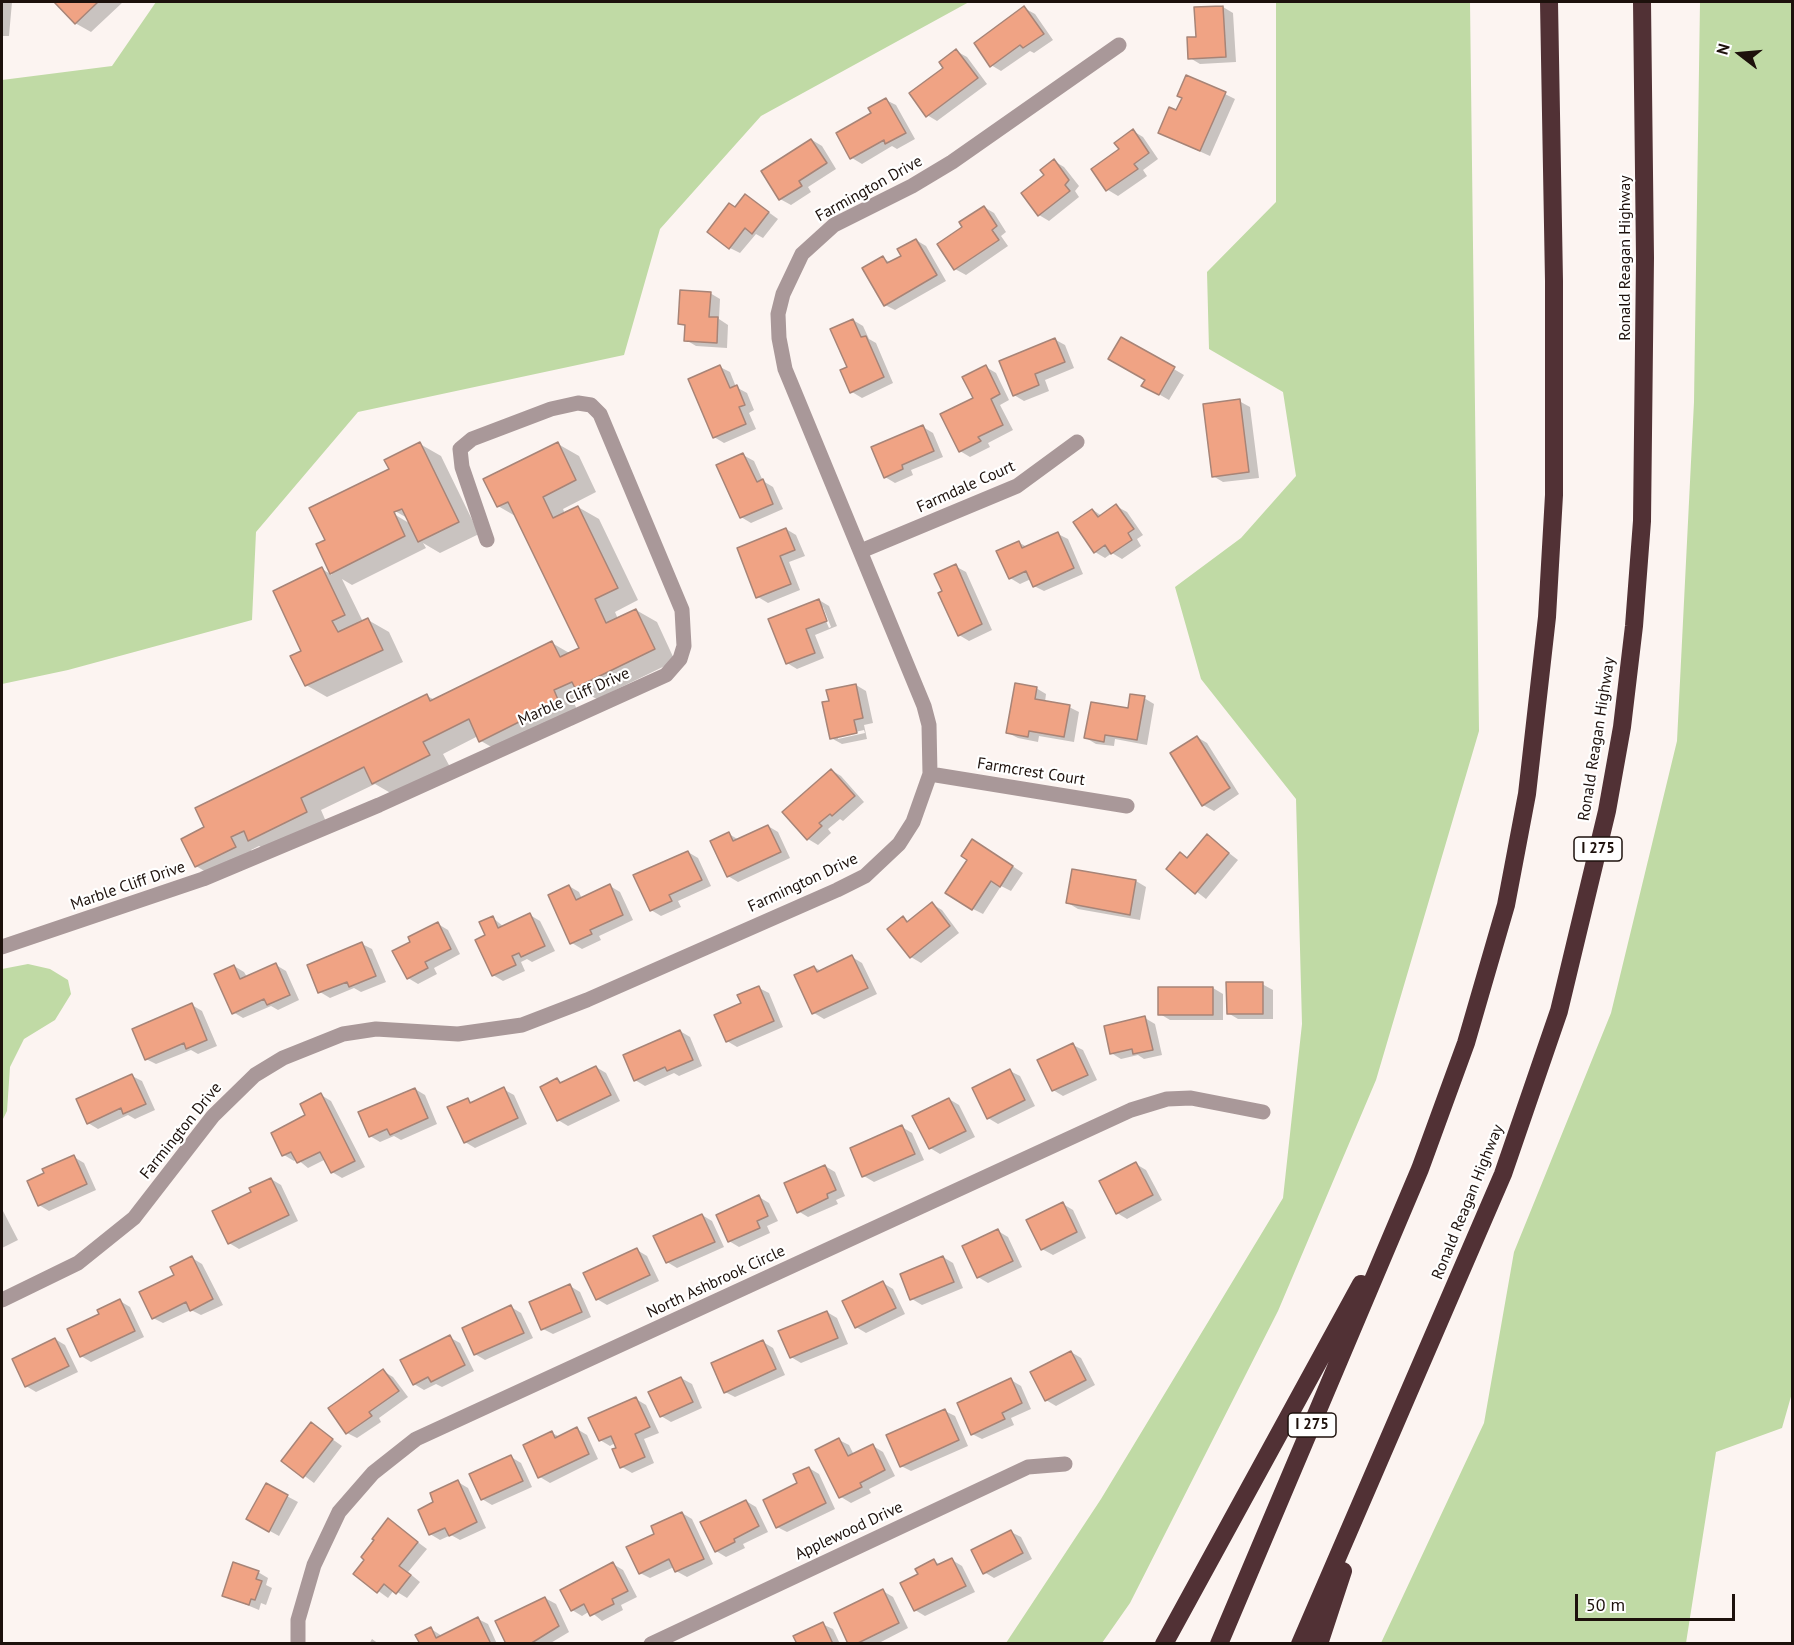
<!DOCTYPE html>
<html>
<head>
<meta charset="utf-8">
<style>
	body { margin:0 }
	#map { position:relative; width:1794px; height:1645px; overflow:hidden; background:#fcf4f1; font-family:"PT Sans",sans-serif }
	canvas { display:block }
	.frame { position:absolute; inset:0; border:3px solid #1d110c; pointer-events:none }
	.north { position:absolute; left:1710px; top:24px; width:60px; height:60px; -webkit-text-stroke:4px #fff; paint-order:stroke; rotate:286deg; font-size:16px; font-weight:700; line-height:24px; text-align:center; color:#1d110c }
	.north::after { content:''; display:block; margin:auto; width:21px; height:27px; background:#1d110c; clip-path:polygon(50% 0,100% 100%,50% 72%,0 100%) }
	.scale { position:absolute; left:1575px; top:1594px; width:160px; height:27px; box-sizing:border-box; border:3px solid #1d110c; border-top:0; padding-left:8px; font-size:18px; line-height:21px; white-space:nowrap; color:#1d110c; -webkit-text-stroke:4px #fff; paint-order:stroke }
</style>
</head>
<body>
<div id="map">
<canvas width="1794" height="1645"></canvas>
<div class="frame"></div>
<div class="north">N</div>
<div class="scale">50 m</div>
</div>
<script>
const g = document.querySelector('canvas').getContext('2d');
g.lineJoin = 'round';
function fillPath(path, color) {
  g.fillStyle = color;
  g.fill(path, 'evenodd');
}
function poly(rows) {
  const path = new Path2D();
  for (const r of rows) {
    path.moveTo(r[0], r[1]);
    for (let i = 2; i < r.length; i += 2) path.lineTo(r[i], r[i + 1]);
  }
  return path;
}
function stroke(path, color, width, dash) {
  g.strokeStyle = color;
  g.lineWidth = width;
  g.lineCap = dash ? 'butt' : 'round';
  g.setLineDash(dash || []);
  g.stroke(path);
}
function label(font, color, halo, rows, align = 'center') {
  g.font = font + ' "PT Sans",sans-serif';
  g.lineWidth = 4.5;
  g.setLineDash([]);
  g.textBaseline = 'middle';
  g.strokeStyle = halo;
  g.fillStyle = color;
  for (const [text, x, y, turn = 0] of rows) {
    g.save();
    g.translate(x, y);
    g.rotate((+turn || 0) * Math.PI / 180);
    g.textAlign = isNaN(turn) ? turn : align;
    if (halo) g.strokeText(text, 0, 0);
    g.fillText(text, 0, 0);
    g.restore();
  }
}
fillPath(poly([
	[156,2,969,2,761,116,660,229,624,355,358,412,256,532,252,620,68,670,2,684,2,80,112,66],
	[1276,2,1470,2,1479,731,1376,1080,1278,1311,1130,1603,1102,1643,1006,1643,1101,1499,1283,1198,1302,1024,1296,799,1201,679,1175,587,1241,538,1296,476,1283,392,1209,349,1207,272,1276,202],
	[1700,2,1792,2,1792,1393,1782,1428,1716,1452,1686,1643,1381,1643,1484,1423,1514,1252,1611,1013,1677,741,1694,402],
	[28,964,50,969,68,980,71,994,55,1020,24,1039,10,1067,7,1111,2,1121,2,969]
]), '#c0daa5');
fillPath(poly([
	[2,2,12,2,9,36,2,36],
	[56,2,123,2,91,32,75,23],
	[1223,7,1233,13,1236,62,1200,64,1190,58,1197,38],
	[1024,8,1035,14,1053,40,1034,53,1030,51,1001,71,991,65],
	[956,51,967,57,987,84,937,121,927,115,945,68],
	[1225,94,1235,99,1210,156,1170,138,1184,98],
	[886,100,896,105,915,139,897,149,892,146,862,164,852,158],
	[1133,131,1143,137,1158,159,1143,170,1147,176,1118,196,1108,190,1093,169,1121,150],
	[812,140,822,146,836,169,808,187,811,192,791,205,780,199],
	[1054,161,1064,167,1079,186,1075,191,1079,197,1049,221,1039,215,1046,175],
	[746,196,778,219,763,238,756,234,740,253,730,248,736,209],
	[984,207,994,213,1006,232,1001,236,1008,246,966,275,955,269,964,227],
	[916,240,926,246,946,281,895,310,885,305,883,258,891,263,903,256],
	[710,293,720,299,719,319,728,325,727,348,696,346,686,340,687,327,680,323],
	[853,320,863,326,869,339,876,343,893,383,862,398,852,392,849,367],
	[1054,339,1065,345,1074,368,1045,380,1049,391,1024,401,1014,395],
	[1122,339,1184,375,1169,400,1143,385,1147,379],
	[720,367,730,372,736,387,747,393,754,410,749,413,756,429,724,443,714,437],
	[986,367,996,373,1009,400,1000,405,1013,430,988,443,990,447,970,457,960,451],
	[1239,401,1250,407,1259,478,1223,482,1213,476],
	[923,427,933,433,943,457,911,470,913,475,895,483,885,477],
	[420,444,441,456,479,534,440,553,423,543,426,548,352,585,342,579,363,622,368,620,389,632,403,662,327,697,306,685,303,651,322,569,332,575,318,545,327,541,391,470],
	[388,507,409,519,409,523,387,510],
	[558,444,579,456,596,492,563,509,565,514,578,507,599,519,638,600,615,612,618,619,636,610,657,622,675,661,597,699,589,695,574,703,579,714,502,753,481,741,478,736,443,754,450,767,394,795,375,784,321,810,327,824,270,852,259,846,251,850,256,859,218,879,196,866,183,839,427,696,435,700,552,643,571,654,581,649,517,517,498,506,485,479],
	[743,455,754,461,763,481,773,487,783,509,751,523,741,517],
	[1116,506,1127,512,1143,535,1137,539,1141,546,1122,559,1112,553,1105,558,1095,552,1093,510,1102,516],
	[786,529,796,535,805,556,789,562,800,590,768,603,758,597],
	[1058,534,1068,539,1083,574,1044,591,1034,586,1031,579,1020,584,1010,578,1018,542,1027,547],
	[955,566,966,572,992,630,969,641,959,635,944,592],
	[819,600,829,606,837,626,815,635,824,658,797,669,787,663],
	[820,607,823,607,831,627,829,628],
	[856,685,866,691,873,723,864,725,867,739,842,744,831,738,831,702],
	[864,730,865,733,838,739,838,736],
	[1036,688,1046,694,1045,702,1069,707,1079,712,1074,742,1039,736,1038,742,1018,738,1008,733],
	[1144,698,1154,704,1147,745,1115,739,1114,746,1096,744,1086,738],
	[1197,737,1207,743,1239,794,1214,811,1203,805],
	[831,770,841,776,864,802,843,821,840,819,828,829,831,833,818,845,808,839],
	[768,826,778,832,790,858,738,882,728,876,729,834,739,840],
	[1207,836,1238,860,1206,899,1168,869,1180,854,1188,859],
	[982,846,1023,873,1011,891,1001,886,983,914,973,909],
	[688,852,698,858,711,886,678,901,681,907,661,916,651,910],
	[1136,881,1146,887,1140,920,1078,909,1068,903],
	[569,886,579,892,582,899,610,886,620,892,633,920,599,936,601,940,582,949,572,943],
	[932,904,942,910,959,933,921,963,911,957,903,918,909,922],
	[530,915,540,921,555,951,532,962,527,959,521,962,525,971,503,981,493,975,487,936,493,918,504,927],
	[438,924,448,930,460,954,434,968,437,974,418,984,408,978,412,942],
	[362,944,372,949,386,982,361,992,354,988,330,998,320,992],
	[852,957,862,963,877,994,824,1019,814,1013,814,967,821,971],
	[276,965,286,971,299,1000,278,1010,271,1006,243,1018,233,1012,234,966,244,972,247,977],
	[1262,984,1273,990,1273,1019,1238,1019,1228,1013],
	[759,988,769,993,783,1027,737,1047,727,1041,743,1004],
	[1213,988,1223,994,1223,1020,1170,1020,1160,1014],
	[192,1005,202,1011,217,1046,198,1054,191,1050,156,1064,146,1059],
	[1145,1018,1155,1024,1162,1055,1144,1059,1138,1055,1121,1059,1111,1053],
	[680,1031,690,1037,702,1066,679,1076,674,1073,645,1086,635,1080],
	[1073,1045,1083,1050,1097,1080,1063,1096,1053,1090],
	[596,1067,606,1073,620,1101,568,1126,558,1120,557,1080,563,1083],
	[1010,1071,1020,1076,1035,1106,998,1124,988,1118],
	[132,1076,142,1081,155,1110,135,1119,128,1115,98,1129,88,1123],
	[415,1089,425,1095,437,1124,401,1140,394,1136,380,1142,370,1136],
	[503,1089,514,1095,527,1124,475,1148,465,1142,468,1100,473,1103],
	[321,1095,331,1101,365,1167,342,1178,332,1172,326,1159,308,1168,297,1159,294,1161,284,1155],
	[949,1099,959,1105,975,1137,940,1154,930,1148],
	[902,1127,912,1133,924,1160,874,1182,864,1176],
	[74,1157,84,1163,96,1190,49,1211,39,1205],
	[1136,1164,1146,1170,1162,1200,1127,1219,1117,1213],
	[825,1166,835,1172,845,1196,836,1200,838,1204,808,1217,798,1211],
	[271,1179,281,1185,298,1221,239,1249,229,1243,253,1193],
	[759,1197,769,1203,778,1221,767,1226,770,1233,739,1247,729,1241],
	[1063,1204,1073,1210,1086,1238,1053,1255,1042,1249],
	[2,1209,18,1240,2,1248],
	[702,1215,712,1221,724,1247,677,1268,667,1262],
	[998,1231,1008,1237,1022,1267,988,1283,978,1277],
	[637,1250,647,1256,659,1281,607,1305,597,1299],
	[943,1257,953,1263,963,1288,922,1305,912,1299],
	[192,1258,202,1264,223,1305,201,1315,191,1310,163,1323,153,1318,176,1276],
	[883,1283,893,1289,905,1314,866,1333,856,1327],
	[570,1286,580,1292,591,1317,553,1334,543,1329],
	[120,1301,130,1307,144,1337,91,1362,81,1356,101,1315],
	[511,1307,521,1313,533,1338,485,1360,475,1354],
	[827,1312,837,1318,848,1344,801,1363,791,1357],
	[449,1337,460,1343,474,1371,442,1387,436,1384,424,1390,414,1384],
	[55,1339,65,1345,78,1372,36,1392,26,1386],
	[763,1342,773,1348,785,1375,735,1397,725,1392],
	[1071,1352,1081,1358,1095,1385,1056,1406,1046,1400],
	[383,1371,393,1377,408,1397,379,1418,381,1422,357,1438,347,1433],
	[681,1378,692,1384,702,1408,671,1422,661,1416],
	[1011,1380,1021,1386,1031,1409,1011,1418,1014,1425,982,1439,972,1434],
	[636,1399,646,1405,659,1433,644,1439,654,1463,632,1473,622,1467,615,1443,610,1446,600,1440],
	[945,1411,955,1416,968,1446,911,1471,901,1466],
	[311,1424,342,1446,314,1483,283,1460],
	[577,1429,587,1435,598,1459,550,1483,540,1477,552,1433,560,1437],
	[839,1440,849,1445,854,1455,873,1446,883,1452,895,1476,869,1489,871,1493,851,1503,841,1497],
	[511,1457,521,1463,532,1487,492,1505,482,1499],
	[809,1468,819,1474,835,1509,787,1532,777,1527],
	[458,1482,468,1488,486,1528,460,1540,451,1535,440,1540,430,1534],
	[266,1485,298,1502,279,1536,248,1519],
	[746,1501,756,1507,768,1532,743,1544,745,1548,726,1557,716,1551],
	[682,1513,692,1519,713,1564,687,1577,676,1571,674,1567,650,1578,640,1573,656,1535],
	[388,1520,427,1549,408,1572,420,1582,407,1598,394,1590,388,1598,355,1574,366,1559],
	[1011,1532,1021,1537,1032,1559,994,1578,984,1572],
	[952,1560,962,1566,975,1592,925,1616,915,1610,920,1575,934,1561,941,1565],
	[613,1564,623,1570,637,1597,621,1605,623,1610,602,1621,590,1611,582,1616,572,1610],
	[258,1572,268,1578,266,1585,272,1588,266,1605,261,1603,259,1610,223,1595],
	[883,1591,893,1597,908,1628,877,1644,850,1644],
	[545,1598,556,1604,569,1632,549,1644,508,1644],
	[478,1619,488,1624,497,1644,421,1644,431,1629,442,1636],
	[822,1624,833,1629,840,1644,798,1644],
	[372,1639,379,1644,369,1644]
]), '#0003');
const building = poly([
	[54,2,98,2,75,24,54,2],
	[1024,6,1044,34,1023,48,1020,45,990,67,974,43,1024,6],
	[1223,6,1226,57,1188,59,1187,37,1196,37,1194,7,1223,6],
	[956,49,978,78,926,117,909,93,943,68,939,62,956,49],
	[1186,75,1226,92,1200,151,1158,133,1169,107,1176,110,1182,98,1177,96,1186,75],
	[886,98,906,133,885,144,884,140,850,159,836,133,871,113,868,108,886,98],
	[1133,129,1149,153,1134,164,1138,169,1106,191,1091,169,1119,149,1114,143,1133,129],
	[811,139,827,163,799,181,802,186,779,200,761,171,811,139],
	[1054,159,1069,180,1065,185,1070,191,1038,216,1021,193,1044,175,1040,170,1054,159],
	[745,194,769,212,752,234,745,228,729,249,707,232,729,203,735,207,745,194],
	[984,206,997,226,992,230,999,240,954,270,937,244,962,227,959,222,984,206],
	[916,239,937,275,884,306,862,268,883,256,887,263,901,256,897,249,916,239],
	[680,290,711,292,709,317,718,317,717,343,684,341,685,325,678,324,680,290],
	[853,319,861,337,866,336,884,377,850,393,840,370,847,367,830,329,853,319],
	[1121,337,1175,367,1159,395,1141,386,1145,380,1108,359,1121,337],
	[1055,338,1065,362,1035,374,1039,385,1013,396,999,361,1055,338],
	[720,365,730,388,737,385,745,405,739,407,746,424,713,438,688,379,720,365],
	[986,365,1000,394,991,399,1003,425,978,437,981,441,959,452,940,414,973,398,962,377,986,365],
	[1240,399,1249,472,1212,477,1203,404,1240,399],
	[923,425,934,451,902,465,903,469,884,478,871,447,923,425],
	[420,442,459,522,418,542,402,509,394,512,405,536,330,574,316,544,325,540,309,508,389,469,384,460,420,442],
	[558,442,576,480,543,497,553,518,578,506,618,588,595,599,606,623,636,609,655,649,575,688,572,682,554,690,559,702,479,742,469,719,423,742,430,755,372,784,364,767,301,798,307,812,248,841,244,831,231,837,236,847,195,867,181,839,204,827,195,808,427,694,430,701,552,641,560,657,579,648,508,502,497,507,483,479,558,442],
	[743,453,757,482,763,479,773,504,740,518,716,465,743,453],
	[1116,504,1134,529,1128,533,1132,540,1111,554,1105,545,1094,553,1073,522,1092,509,1098,517,1116,504],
	[786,528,795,550,780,556,791,584,756,598,737,548,786,528],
	[1058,532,1074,568,1033,587,1026,571,1009,579,996,551,1019,541,1022,548,1058,532],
	[956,564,982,624,958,636,938,593,942,591,934,574,956,564],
	[322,567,345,615,332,621,338,632,368,618,383,650,305,686,290,656,301,651,273,591,322,567],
	[819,599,827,621,806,629,815,653,786,664,768,619,819,599],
	[1015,683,1037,687,1035,699,1070,705,1064,737,1029,731,1028,737,1006,733,1015,683],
	[856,684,863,718,854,720,857,733,830,739,822,702,829,701,826,690,856,684],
	[1130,694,1145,696,1137,740,1105,735,1104,742,1084,738,1091,702,1128,708,1130,694],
	[1197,736,1230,788,1202,806,1170,753,1197,736],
	[831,769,855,796,832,816,830,814,819,823,822,826,807,840,782,812,831,769],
	[768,825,781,852,727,877,710,841,729,832,733,841,768,825],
	[1207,834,1229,853,1195,894,1166,869,1180,852,1187,858,1207,834],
	[972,839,1013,866,1000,887,991,881,972,910,945,893,967,860,961,856,972,839],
	[688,851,702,880,669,895,672,901,650,911,633,875,688,851],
	[1072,869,1136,880,1130,915,1066,903,1072,869],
	[610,884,623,915,590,930,592,934,570,944,548,895,569,885,576,900,610,884],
	[932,902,950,926,910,958,887,929,903,916,907,922,932,902],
	[530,913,545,946,521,957,519,953,512,956,516,965,492,976,475,940,485,935,479,922,493,916,498,928,530,913],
	[438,922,451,949,425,962,428,968,407,979,392,951,410,942,408,937,438,922],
	[362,942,376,976,349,987,347,982,318,993,307,965,362,942],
	[852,955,868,988,812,1014,794,975,814,966,817,972,852,955],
	[276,963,290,995,267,1005,264,999,232,1014,214,974,234,965,240,979,276,963],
	[1226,982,1263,982,1263,1014,1227,1014,1226,982],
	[759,986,774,1021,726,1042,714,1015,741,1003,737,995,759,986],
	[1158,987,1213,987,1213,1015,1158,1015,1158,987],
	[192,1003,207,1040,186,1049,184,1043,145,1060,132,1029,192,1003],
	[1145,1016,1153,1050,1133,1054,1132,1049,1110,1054,1104,1026,1145,1016],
	[680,1030,693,1060,667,1071,665,1067,634,1081,623,1055,680,1030],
	[1073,1043,1088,1075,1052,1091,1037,1060,1073,1043],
	[596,1066,611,1095,557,1121,540,1087,557,1078,560,1083,596,1066],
	[1010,1069,1025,1100,987,1119,972,1088,1010,1069],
	[132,1074,146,1104,123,1114,121,1108,87,1124,76,1099,132,1074],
	[504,1087,518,1118,464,1143,447,1107,468,1098,470,1103,504,1087],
	[415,1088,428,1118,390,1135,387,1129,369,1137,358,1112,415,1088],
	[321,1093,355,1161,331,1173,320,1152,297,1163,291,1152,282,1156,271,1133,305,1115,300,1104,321,1093],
	[949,1098,966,1131,929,1149,912,1116,949,1098],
	[902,1125,915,1154,862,1177,850,1148,902,1125],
	[74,1155,87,1184,38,1206,27,1181,44,1173,42,1169,74,1155],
	[1136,1162,1153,1195,1116,1214,1099,1181,1136,1162],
	[825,1165,836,1190,827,1194,828,1198,797,1213,784,1183,825,1165],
	[271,1178,289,1215,228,1244,212,1211,251,1192,249,1188,271,1178],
	[759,1195,768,1216,757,1221,760,1228,728,1242,716,1215,759,1195],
	[1063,1202,1077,1232,1041,1250,1026,1220,1063,1202],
	[702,1214,715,1242,666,1263,653,1236,702,1214],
	[998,1229,1013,1261,977,1278,962,1246,998,1229],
	[637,1248,650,1275,596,1300,583,1273,637,1248],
	[192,1256,213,1299,190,1311,186,1302,152,1319,139,1292,174,1275,170,1267,192,1256],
	[943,1256,954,1282,910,1300,900,1274,943,1256],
	[883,1281,896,1308,855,1328,842,1301,883,1281],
	[570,1284,582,1312,541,1330,529,1302,570,1284],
	[120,1299,135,1331,80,1357,67,1329,99,1314,97,1310,120,1299],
	[511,1305,524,1333,474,1355,462,1328,511,1305],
	[827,1311,838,1338,790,1358,778,1331,827,1311],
	[450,1335,465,1365,431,1382,428,1377,413,1385,400,1360,450,1335],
	[55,1338,69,1366,25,1387,12,1359,55,1338],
	[763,1340,776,1369,724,1393,711,1363,763,1340],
	[1071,1351,1086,1380,1045,1401,1030,1372,1071,1351],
	[383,1369,399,1391,369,1412,372,1416,346,1434,328,1408,383,1369],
	[681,1377,693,1402,660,1417,648,1392,681,1377],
	[1011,1378,1022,1403,1002,1413,1005,1419,971,1435,957,1403,1011,1378],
	[636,1397,650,1427,635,1434,645,1457,620,1468,612,1449,616,1448,611,1436,599,1441,588,1418,636,1397],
	[945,1409,959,1440,900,1467,886,1435,945,1409],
	[311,1422,333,1439,303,1478,281,1461,311,1422],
	[577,1427,589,1454,538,1478,523,1445,552,1431,555,1438,577,1427],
	[839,1438,848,1456,873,1444,885,1470,860,1483,862,1487,839,1498,815,1450,839,1438],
	[511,1455,523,1481,481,1500,469,1474,511,1455],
	[809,1467,826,1503,776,1528,763,1500,797,1483,793,1474,809,1467],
	[458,1480,477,1522,449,1536,445,1528,429,1535,418,1510,433,1502,430,1493,458,1480],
	[266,1483,288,1495,269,1532,246,1519,266,1483],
	[746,1500,759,1526,734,1539,735,1542,715,1552,700,1522,746,1500],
	[682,1512,704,1559,675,1572,669,1559,639,1574,626,1547,654,1534,651,1526,682,1512],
	[388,1518,418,1542,399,1566,411,1575,396,1594,384,1584,377,1593,353,1574,364,1560,361,1557,374,1540,372,1539,388,1518],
	[1011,1530,1023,1553,983,1574,971,1550,1011,1530],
	[952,1558,966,1586,914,1611,900,1583,918,1574,915,1569,934,1559,937,1565,952,1558],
	[233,1562,259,1571,256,1579,262,1581,255,1600,251,1599,249,1605,222,1596,233,1562],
	[613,1562,628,1591,612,1599,614,1604,590,1616,584,1604,571,1611,560,1590,613,1562],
	[883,1589,899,1623,856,1644,848,1644,834,1613,883,1589],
	[545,1597,559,1626,530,1644,506,1644,495,1621,545,1597],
	[478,1617,491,1644,420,1644,415,1635,431,1627,436,1638,478,1617],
	[823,1622,833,1644,797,1644,793,1636,823,1622]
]);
fillPath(building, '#f0a384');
stroke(building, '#a78477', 1.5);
stroke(poly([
	[861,551,1017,486,1077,442],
	[930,774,1127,806],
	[2,947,203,879,379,805,666,675,680,659,684,646,682,610,600,414,591,405,578,403,551,409,472,439,460,449,462,467,487,540],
	[2,1300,78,1263,134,1218,213,1116,255,1075,283,1058,343,1034,376,1029,458,1034,522,1025,587,1000,837,890,865,876,899,844,913,822,930,774,929,725,924,706,785,369,779,338,778,314,783,294,802,254,834,225,912,186,952,162,1119,45],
	[298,1644,298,1620,314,1565,339,1512,373,1473,416,1439,1131,1110,1167,1099,1191,1098,1263,1112],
	[651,1644,1028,1467,1065,1464]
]), '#a99899', 15);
stroke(poly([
	[1164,1644,1361,1284],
	[1219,1644,1420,1169,1466,1043,1506,905,1527,794,1547,617,1554,495,1554,281,1549,2],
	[1300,1644,1503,1174,1559,1011,1607,811,1622,727,1634,626,1642,521,1645,258,1642,2],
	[1319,1644,1343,1571]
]), '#513135', 18);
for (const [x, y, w] of [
	[1598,849,48],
	[1312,1425,48]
]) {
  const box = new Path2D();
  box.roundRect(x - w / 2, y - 12, w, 24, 4.5);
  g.fillStyle = '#fff';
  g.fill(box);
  stroke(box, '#1d110c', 1.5);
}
label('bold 15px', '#1d110c', null, [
	["I 275",1598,849],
	["I 275",1312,1425]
]);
label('16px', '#1d110c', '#fff', [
	["Farmington Drive",869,189,-29],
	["Ronald Reagan Highway",1625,258,-90],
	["Farmdale Court",966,487,-24],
	["Marble Cliff Drive",574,697,-24],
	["Ronald Reagan Highway",1597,739,-81],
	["Farmcrest Court",1031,772,9],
	["Farmington Drive",803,883,-25],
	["Marble Cliff Drive",128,886,-19],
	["Farmington Drive",181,1131,-51],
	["Ronald Reagan Highway",1468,1202,-68],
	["North Ashbrook Circle",716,1282,-25],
	["Applewood Drive",849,1531,-25]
]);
</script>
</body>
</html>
